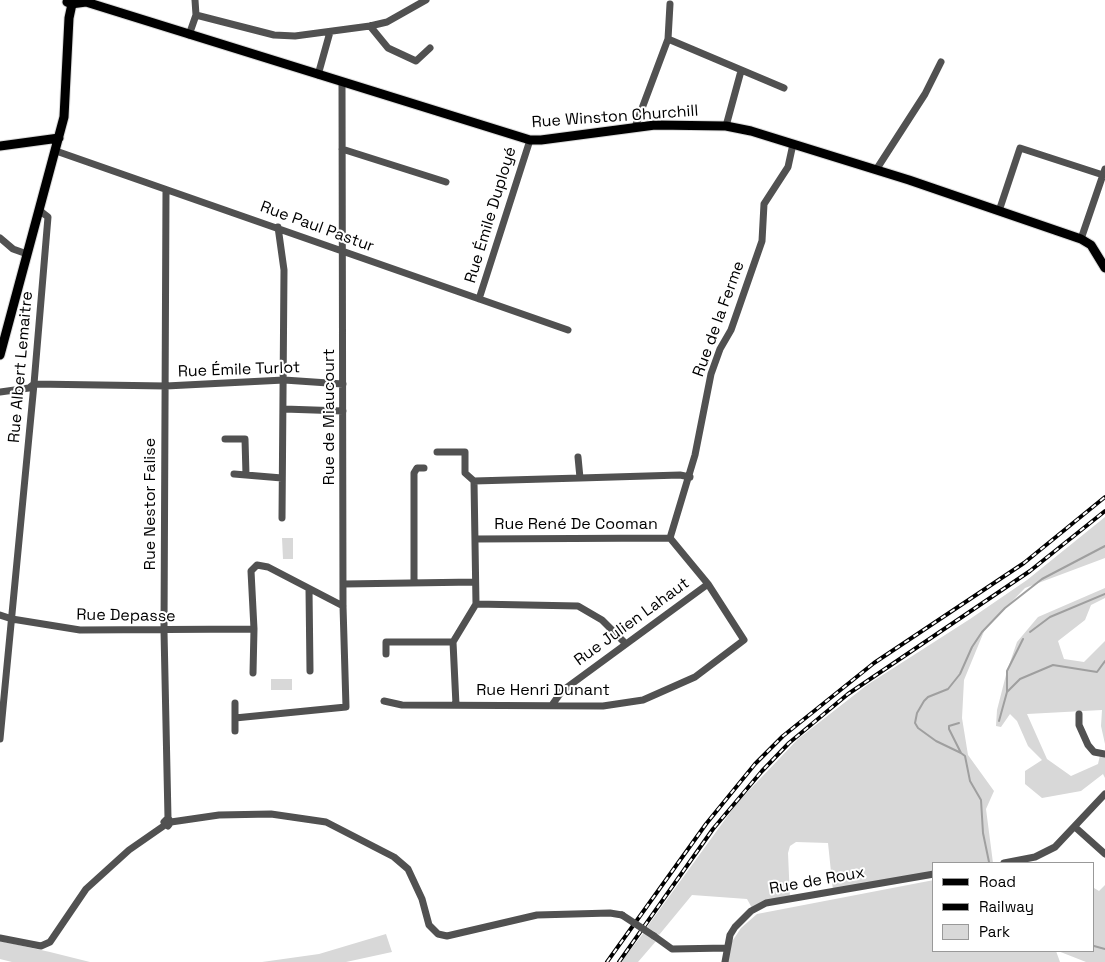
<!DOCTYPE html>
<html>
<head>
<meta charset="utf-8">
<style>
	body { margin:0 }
	#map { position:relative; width:1105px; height:962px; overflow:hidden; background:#fff; font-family:"Space Grotesk",sans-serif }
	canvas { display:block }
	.legend { position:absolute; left:932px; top:862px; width:162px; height:90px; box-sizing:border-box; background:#fff; border:1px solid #999; margin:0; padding:6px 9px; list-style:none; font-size:15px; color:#000 }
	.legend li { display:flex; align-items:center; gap:10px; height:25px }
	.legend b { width:25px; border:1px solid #999 }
</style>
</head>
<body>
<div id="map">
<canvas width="1105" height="962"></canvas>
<ul class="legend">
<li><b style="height:6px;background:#000"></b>Road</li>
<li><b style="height:6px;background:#000"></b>Railway</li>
<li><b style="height:14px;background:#d8d8d8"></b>Park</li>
</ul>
</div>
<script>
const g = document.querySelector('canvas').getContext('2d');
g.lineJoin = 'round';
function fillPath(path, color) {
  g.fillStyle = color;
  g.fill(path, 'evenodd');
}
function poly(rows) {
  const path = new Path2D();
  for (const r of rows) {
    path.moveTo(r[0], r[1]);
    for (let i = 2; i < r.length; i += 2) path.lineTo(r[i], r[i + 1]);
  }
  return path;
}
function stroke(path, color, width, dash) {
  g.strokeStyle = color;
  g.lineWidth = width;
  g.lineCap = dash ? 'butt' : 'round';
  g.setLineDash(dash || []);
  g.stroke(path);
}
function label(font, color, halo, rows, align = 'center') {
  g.font = font + ' "Space Grotesk",sans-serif';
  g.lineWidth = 4;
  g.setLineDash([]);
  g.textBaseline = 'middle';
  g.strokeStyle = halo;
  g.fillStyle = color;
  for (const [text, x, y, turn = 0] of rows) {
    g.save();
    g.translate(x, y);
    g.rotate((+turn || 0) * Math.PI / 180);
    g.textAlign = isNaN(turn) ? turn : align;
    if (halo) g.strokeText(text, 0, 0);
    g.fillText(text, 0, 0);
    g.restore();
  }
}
fillPath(poly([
	[1105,517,1105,558,1025,588,985,629,964,680,962,718,968,755,994,791,986,809,993,863,934,863,934,871,833,891,828,843,796,842,790,846,788,853,790,899,752,908,747,899,692,895,659,935,647,927,737,803,798,739,867,685,970,619,1027,580],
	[282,538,293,538,293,559,283,559],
	[1105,588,1105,598,1091,605,1085,620,1058,641,1064,659,1084,662,1105,641,1105,744,1101,726,1102,710,1027,714,1047,759,1071,776,1098,764,1100,755,1105,754,1105,778,1103,774,1081,791,1042,798,1025,784,1025,771,1042,760,1028,746,1017,721,1010,714,1001,727,996,726,997,710,1007,671,1017,642,1038,617],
	[271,679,292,679,292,690,271,690],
	[934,880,934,951,1056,951,1060,962,727,962,729,946,741,928,757,914],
	[1105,885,1105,962,1086,962,1058,951,1094,951,1094,888,1099,891],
	[645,931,657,940,638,962,621,962],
	[386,934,392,952,346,962,262,962,319,954],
	[0,941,50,952,90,962,12,962,0,959]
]), '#d8d8d8');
stroke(poly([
	[1030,632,1050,617,1105,594],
	[1007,692,1007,671,1023,639],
	[999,721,1007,692,1020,679,1053,665,1097,672,1105,661],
	[959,723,949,726,949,729,961,753,965,756,970,781,981,800,983,833,989,862],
	[961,753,936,741,918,728,915,723,917,713,924,701,928,697,948,689,960,674,972,647,982,632,1005,608,1042,579,1105,546],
	[1094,946,1105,949]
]), '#9f9f9f', 2);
const major = poly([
	[67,2,71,4,86,2,530,140,541,140,655,125,726,126,751,131,909,180,1081,239,1091,245,1105,268],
	[0,146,59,138],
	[0,355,64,117,69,18,72,4]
]);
stroke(major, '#dbdbdb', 11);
stroke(poly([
	[196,15,274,35,295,36,370,26,387,22,426,0],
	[370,26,388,48,416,61,430,48],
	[189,35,196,15,195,0],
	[668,39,784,88],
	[318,75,330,32],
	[726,126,741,71],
	[635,127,668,39,670,4],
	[342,149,446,182],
	[56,151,568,330],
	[876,170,925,94,941,62],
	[166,190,164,631,168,818,171,822,168,826,164,822,168,818],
	[999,211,1020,148,1103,175],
	[278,227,284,270,282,518],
	[0,238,13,249,27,254],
	[1081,239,1105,169],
	[479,299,530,140],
	[0,392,29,388,34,384,166,386,284,380,343,384],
	[284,409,343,411],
	[225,439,245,439,246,475],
	[437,452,465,452,465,473,474,481],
	[234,474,282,478],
	[580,478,680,475,690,477],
	[474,481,580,478,578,457],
	[670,538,695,455,711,374,720,349,731,330,762,241,764,204,788,167,793,144],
	[414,583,414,473,417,468,424,468],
	[344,584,475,582],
	[309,589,310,671],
	[476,604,578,606,602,620,625,643],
	[0,615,12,619,80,630,254,629],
	[386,654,386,642,453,642],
	[253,673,254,629,251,571,257,565,268,567,343,606],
	[384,701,402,705,603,706,643,700,695,677,744,640,708,584,670,538,475,539],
	[235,703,235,718,346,707,343,606,342,82],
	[456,705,453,642,476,604,474,481],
	[552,705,562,691,708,584],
	[1079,714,1079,725,1088,745,1094,752,1105,754],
	[235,731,235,718],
	[0,739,34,384,48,217,39,210],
	[171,822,219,815,271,814,326,822,394,857,408,869,422,899,429,925,438,934,447,936,537,915,610,913,622,915],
	[1075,827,1105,854],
	[1004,863,1035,857,1055,847,1105,794],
	[654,936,672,949,727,948],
	[0,938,41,946,50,942,86,889,129,850,165,825],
	[725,962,730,935,735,927,751,911,766,903,934,874]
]), '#515151', 7);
stroke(major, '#000', 9);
const rail = poly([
	[607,962,706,824,755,764,783,736,874,663,1024,563,1105,497],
	[619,962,713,829,762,771,789,743,848,694,1030,571,1105,511]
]);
stroke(rail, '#000', 4);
stroke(rail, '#fff', 2, [5.5]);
stroke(poly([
	[622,915,654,936]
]), '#515151', 7);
label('16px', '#000', '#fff', [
	["Rue Winston Churchill",615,117,-4],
	["Rue Émile Duployé",491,215,-73],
	["Rue Paul Pastur",317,227,20],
	["Rue de la Ferme",719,319,-70],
	["Rue Albert Lemaitre",21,367,-85],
	["Rue Émile Turlot",239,370,-2],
	["Rue de Miaucourt",330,417,-90],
	["Rue Nestor Falise",151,504,-90],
	["Rue René De Cooman",576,525],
	["Rue Depasse",126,616,1],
	["Rue Julien Lahaut",632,622,-36],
	["Rue Henri Dunant",543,691],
	["Rue de Roux",817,881,-10]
]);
</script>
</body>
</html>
